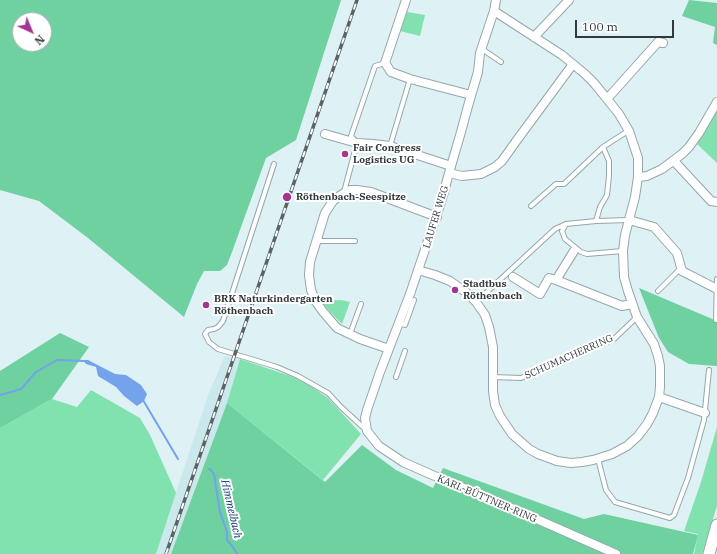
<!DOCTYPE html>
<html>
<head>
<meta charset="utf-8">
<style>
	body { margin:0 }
	#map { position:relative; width:717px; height:554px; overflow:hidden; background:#def1f5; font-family:"IBM Plex Serif",serif }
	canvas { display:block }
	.north { position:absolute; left:12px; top:12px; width:40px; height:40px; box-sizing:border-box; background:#fff; border:1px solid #adb0b1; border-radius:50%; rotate:136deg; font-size:11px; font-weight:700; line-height:16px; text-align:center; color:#32393b }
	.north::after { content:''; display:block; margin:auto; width:14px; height:18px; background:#a43593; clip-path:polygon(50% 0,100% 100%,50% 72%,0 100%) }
	.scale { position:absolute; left:575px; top:20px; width:99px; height:18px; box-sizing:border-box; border:2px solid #32393b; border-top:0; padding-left:5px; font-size:12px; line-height:14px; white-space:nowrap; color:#32393b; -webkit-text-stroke:3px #fff; paint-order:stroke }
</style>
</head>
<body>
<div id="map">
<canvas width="717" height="554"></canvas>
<div class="north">N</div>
<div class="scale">100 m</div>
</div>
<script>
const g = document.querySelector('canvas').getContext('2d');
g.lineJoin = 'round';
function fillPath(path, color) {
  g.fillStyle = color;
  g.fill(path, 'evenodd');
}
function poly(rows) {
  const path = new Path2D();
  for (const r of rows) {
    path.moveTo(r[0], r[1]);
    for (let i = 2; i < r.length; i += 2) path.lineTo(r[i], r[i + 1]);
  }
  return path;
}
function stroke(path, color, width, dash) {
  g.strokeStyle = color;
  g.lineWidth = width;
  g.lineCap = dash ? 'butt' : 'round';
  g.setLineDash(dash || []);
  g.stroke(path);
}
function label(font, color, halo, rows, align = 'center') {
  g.font = font + ' "IBM Plex Serif",serif';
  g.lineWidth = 4;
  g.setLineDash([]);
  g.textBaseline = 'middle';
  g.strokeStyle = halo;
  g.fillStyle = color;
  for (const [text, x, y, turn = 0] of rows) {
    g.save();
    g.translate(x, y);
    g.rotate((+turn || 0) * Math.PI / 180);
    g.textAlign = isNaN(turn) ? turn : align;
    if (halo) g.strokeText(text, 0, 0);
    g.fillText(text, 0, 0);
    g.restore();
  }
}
fillPath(poly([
	[225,356,240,359,227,403,171,554,156,554,208,395]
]), '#cbe8ed');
fillPath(poly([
	[407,12,425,15,420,36,400,31],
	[717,109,717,163,697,144],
	[341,300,350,302,342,324,331,313,321,301],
	[240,359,290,376,305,382,328,398,361,434,323,480,227,403],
	[91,390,140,418,150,435,176,493,156,554,0,554,0,428,52,399,77,407],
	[717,427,717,506,702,554,694,554,698,534,684,531,701,482]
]), '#81e2b0');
fillPath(poly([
	[0,0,341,0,296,140,266,158,232,252,227,265,220,271,204,271,197,284,184,317,88,238,39,201,0,190],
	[20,20,44,20,44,44,20,44],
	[689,0,717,3,717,45,713,43,715,27,682,16],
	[639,288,717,321,717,366,689,364,668,352,659,338],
	[60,333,89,347,52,399,0,428,0,371],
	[227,403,325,482,362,445,396,470,433,488,443,468,584,519,604,514,698,535,693,554,171,554]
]), '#6ed19f');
fillPath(poly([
	[83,360,88,360,115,374,126,375,141,385,147,394,144,401,137,406,124,396,116,387,98,376,96,367,86,364]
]), '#74a2eb');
stroke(poly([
	[0,395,21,389,36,372,57,360,85,361],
	[143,400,178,459],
	[209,469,211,470,214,474,220,512,227,532,227,540,233,547,237,554]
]), '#74a2eb', 2);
const service = poly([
	[482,49,501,62],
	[390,146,410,79],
	[274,164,223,321,218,327,214,329,208,330,205,334,209,342,218,349,277,367,298,376,328,393,341,407,365,429],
	[344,192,357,143,351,136,375,66,385,63],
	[531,206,556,184,564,184,603,147,628,131],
	[596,221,600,207,607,195,609,176,609,161,603,147],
	[566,224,562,231,565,239,581,252,587,254,623,251],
	[317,241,355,241],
	[658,291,681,268],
	[476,302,555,229,566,224,596,221,629,220],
	[716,320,717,279],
	[399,323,405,325,414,300],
	[350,334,361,304],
	[396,377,405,351],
	[493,377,521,378,547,367,614,339,637,317],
	[598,459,606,490,615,502,670,518,674,515,688,478,704,420,709,370]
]);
const minor = poly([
	[406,0,385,63,391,72,410,79,471,95],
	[496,0,494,11,480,53,478,72,468,106,461,132,449,173,442,199,410,294,380,372,367,410,365,418,367,431,379,446,403,462,430,474,500,503,616,554],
	[534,37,569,0],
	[607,99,658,42,663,43],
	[325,134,357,143,373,144,390,146,451,166],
	[674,161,711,201,717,202],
	[449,173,462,176,481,174,495,167,502,161,517,140,573,64],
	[638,177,647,176,662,169,682,154,689,147,699,133,717,102],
	[629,220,654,227,677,253,682,271,717,289],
	[574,251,556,280,622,306,632,304],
	[418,270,435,275,450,281,467,293,476,302,485,315,489,327,493,347,493,391,495,405,500,416,512,434,529,449,538,454,557,461,571,463,582,462,593,460,612,454,627,446,638,436,647,424,653,413,659,397,660,387,660,366,658,356,654,344,637,317,628,291,624,277,623,251,625,235,635,197,638,177,638,158,629,131,619,114,607,99,594,83,585,74,562,55,494,11],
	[513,277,540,294,549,278,556,280],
	[389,349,360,339,337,328,324,313,316,302,311,290,309,275,310,262,325,213,333,201,338,197,344,193,350,190,357,190,371,192,437,217],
	[659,397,705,413]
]);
const secondary = poly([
	[709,554,717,525]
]);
stroke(service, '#95a7aa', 6);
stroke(minor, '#95a7aa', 10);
stroke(secondary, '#95a7aa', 13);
stroke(service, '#fff', 4);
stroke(minor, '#fff', 8);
stroke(secondary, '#fff', 11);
const rail = poly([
	[166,554,357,0]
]);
stroke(rail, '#5a6366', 3.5);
stroke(rail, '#fff', 2, [6]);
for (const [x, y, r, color] of [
	[345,154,4,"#a43593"],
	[287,197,5,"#a43593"],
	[455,290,4,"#a43593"],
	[206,305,4,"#a43593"]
]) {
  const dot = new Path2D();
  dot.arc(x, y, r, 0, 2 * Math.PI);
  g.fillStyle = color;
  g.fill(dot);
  stroke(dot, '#fff', 1.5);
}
label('bold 10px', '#32393b', '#fff', [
	["Fair Congress",353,148],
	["Logistics UG",353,160],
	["Röthenbach-Seespitze",296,197],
	["Stadtbus",463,284],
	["Röthenbach",463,296],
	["BRK Naturkindergarten",214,299],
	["Röthenbach",214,311]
], 'left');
label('10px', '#32393b', '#fff', [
	["LAUFER WEG",436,217,-73],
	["SCHUMACHERRING",569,357,-24],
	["KARL-BÜTTNER-RING",487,499,23]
]);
label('italic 11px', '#0a3373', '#fff', [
	["Himmelbach",231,509,77]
]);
</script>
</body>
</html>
